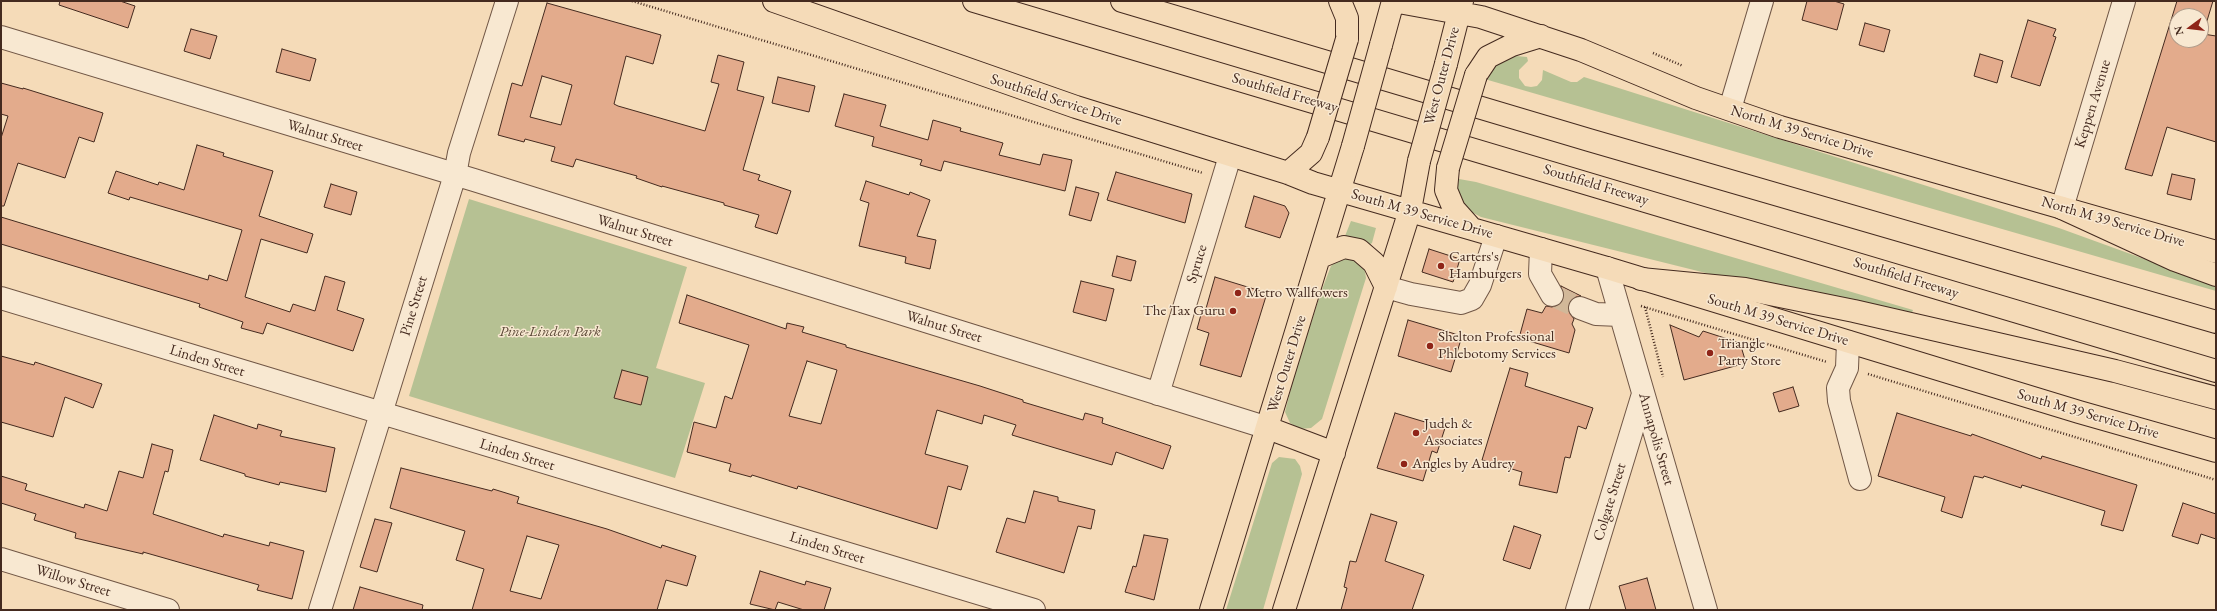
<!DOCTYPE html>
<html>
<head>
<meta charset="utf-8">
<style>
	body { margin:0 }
	#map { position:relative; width:2217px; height:611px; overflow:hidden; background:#f5dbb8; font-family:"EB Garamond",serif }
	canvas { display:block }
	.frame { position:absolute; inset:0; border:2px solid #442a1f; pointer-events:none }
	.north { position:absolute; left:2169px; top:8px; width:40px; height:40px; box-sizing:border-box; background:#f8e8d1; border:1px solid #b09c8a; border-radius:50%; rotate:255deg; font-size:11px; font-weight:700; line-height:16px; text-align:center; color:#442a1f }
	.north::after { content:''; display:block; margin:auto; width:14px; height:18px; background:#8f2418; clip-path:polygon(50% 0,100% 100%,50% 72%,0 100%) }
</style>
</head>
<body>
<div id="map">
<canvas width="2217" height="611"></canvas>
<div class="frame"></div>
<div class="north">N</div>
</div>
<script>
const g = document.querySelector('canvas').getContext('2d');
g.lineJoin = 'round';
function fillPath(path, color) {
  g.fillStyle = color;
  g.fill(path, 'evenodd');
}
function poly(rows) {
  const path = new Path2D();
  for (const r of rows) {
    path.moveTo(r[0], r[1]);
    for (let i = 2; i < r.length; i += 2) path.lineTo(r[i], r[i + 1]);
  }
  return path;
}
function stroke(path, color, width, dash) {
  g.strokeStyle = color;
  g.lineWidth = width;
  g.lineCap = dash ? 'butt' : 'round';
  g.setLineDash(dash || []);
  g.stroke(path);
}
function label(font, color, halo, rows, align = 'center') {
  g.font = font + ' "EB Garamond",serif';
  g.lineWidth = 3;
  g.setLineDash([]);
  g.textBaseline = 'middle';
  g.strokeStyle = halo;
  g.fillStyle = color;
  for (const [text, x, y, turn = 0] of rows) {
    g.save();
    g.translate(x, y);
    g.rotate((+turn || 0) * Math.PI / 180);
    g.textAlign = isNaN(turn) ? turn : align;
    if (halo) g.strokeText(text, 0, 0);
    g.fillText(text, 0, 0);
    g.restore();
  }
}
fillPath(poly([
	[1516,56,1527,57,1528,61,1519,70,1519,78,1525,86,1531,87,1537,86,1542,80,1543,70,1571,82,1577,82,1584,77,2059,228,2216,285,2216,291,1488,80,1489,74,1496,65,1503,60],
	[1459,179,1476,182,1913,310,1910,318,1730,279,1481,217,1464,208,1457,190],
	[469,199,687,267,656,368,705,383,675,478,409,396],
	[1351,221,1376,228,1372,243,1369,245,1346,239,1345,236],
	[1340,258,1355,259,1364,266,1366,278,1322,419,1311,428,1300,429,1290,423,1285,412,1294,376,1321,292,1331,266],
	[1279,457,1295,459,1300,466,1302,474,1263,610,1226,610,1272,463]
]), '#b6c193');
const building = poly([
	[60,1,120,1,135,6,128,28,59,5,60,1],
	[1807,1,1834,1,1844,4,1837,30,1802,20,1807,1],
	[2177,1,2213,1,2203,34,2216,36,2216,142,2167,127,2152,176,2125,169,2177,1],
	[2177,16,2201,16,2201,40,2177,40,2177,16],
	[547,3,661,35,653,64,626,56,614,104,618,106,705,131,719,84,711,82,718,55,744,62,737,90,764,97,743,170,760,175,758,180,791,191,777,234,755,227,759,215,724,205,724,203,662,186,662,187,636,178,637,176,576,159,573,167,551,161,555,147,525,139,524,142,498,135,512,83,522,86,547,3],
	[542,76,572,85,561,125,530,117,542,76],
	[2028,20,2056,29,2053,36,2056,37,2040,86,2011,77,2028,20],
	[1865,23,1890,30,1884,52,1859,45,1865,23],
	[191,29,217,36,210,59,184,51,191,29],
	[282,49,316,59,310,81,276,72,282,49],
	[1980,54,2003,61,1997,83,1974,76,1980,54],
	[778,77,815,86,809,112,772,103,778,77],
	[1,83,23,89,23,88,103,113,94,142,79,137,65,178,18,163,4,206,1,206,1,138,8,116,1,114,1,83],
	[844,94,886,105,880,126,928,140,933,120,961,128,960,131,1003,143,999,155,1040,165,1043,154,1072,160,1065,191,944,161,941,171,920,165,922,160,872,146,874,137,835,126,844,94],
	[197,145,224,153,223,156,273,171,259,216,313,234,307,253,261,239,245,297,290,312,293,304,315,311,325,276,345,282,337,310,364,319,353,351,267,323,263,334,241,328,243,322,199,307,200,304,1,244,1,217,208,280,209,275,227,281,242,230,130,197,129,200,108,193,116,171,158,185,159,182,184,190,197,145],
	[1116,172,1192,194,1185,223,1107,200,1116,172],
	[2172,174,2195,179,2191,200,2167,194,2172,174],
	[866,181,909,195,910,192,930,200,917,236,936,240,930,269,905,263,906,257,859,246,869,203,860,200,866,181],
	[331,184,357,192,351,215,324,207,331,184],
	[1076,187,1099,193,1091,221,1069,215,1076,187],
	[1254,196,1285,206,1289,213,1280,238,1245,227,1254,196],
	[1429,249,1460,259,1453,282,1422,272,1429,249],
	[1117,256,1136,261,1131,281,1112,276,1117,256],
	[1215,277,1267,293,1241,377,1200,365,1209,333,1197,329,1202,311,1205,312,1215,277],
	[1081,281,1114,289,1106,321,1073,312,1081,281],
	[1561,286,1581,296,1572,298,1568,304,1568,310,1574,319,1572,324,1575,330,1569,353,1519,338,1527,309,1542,313,1546,306,1552,307,1559,306,1564,295,1561,286],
	[687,295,786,329,787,323,804,327,802,332,846,345,846,347,980,386,1023,400,1023,402,1083,420,1085,413,1103,418,1102,423,1171,446,1163,469,1116,452,1112,465,1012,435,1016,425,984,415,982,424,937,410,925,454,968,466,961,490,948,486,937,529,798,486,797,489,752,475,751,477,729,471,731,464,687,452,694,422,716,428,725,396,732,399,749,345,679,323,687,295],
	[807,361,837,370,821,424,789,416,807,361],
	[1408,320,1462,336,1451,372,1398,356,1408,320],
	[1670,325,1699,337,1703,331,1740,343,1746,363,1684,380,1670,325],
	[1,356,34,365,35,362,102,384,93,408,65,397,53,437,1,422,1,356],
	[1510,368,1528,373,1525,386,1593,408,1586,429,1578,426,1570,458,1565,457,1557,493,1519,485,1522,472,1482,460,1510,368],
	[622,370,648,377,641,405,614,398,622,370],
	[1793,387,1799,406,1779,412,1773,393,1793,387],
	[1395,413,1445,428,1437,453,1432,451,1423,481,1377,468,1395,413],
	[1897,413,1971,436,1972,434,2041,459,2042,456,2137,485,2123,531,2101,525,2105,511,2022,485,2021,488,1984,476,1983,478,1974,476,1962,518,1941,511,1945,497,1878,476,1897,413],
	[214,415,257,429,258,424,282,431,280,436,335,448,326,492,280,482,279,485,245,476,245,474,200,460,214,415],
	[152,444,173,450,168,472,165,471,153,514,223,537,224,534,269,546,270,542,304,551,292,599,257,590,259,585,143,552,143,554,75,538,76,533,34,520,36,514,1,503,1,476,27,484,25,490,84,508,85,504,107,511,119,471,143,478,152,444],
	[401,468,492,491,493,489,519,497,517,503,607,529,661,548,662,545,696,556,687,586,666,580,657,610,472,610,484,569,456,560,465,531,390,508,401,468],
	[527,536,559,545,541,599,510,591,527,536],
	[1034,491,1058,497,1058,501,1095,510,1091,529,1078,526,1064,573,996,552,1007,518,1025,523,1034,491],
	[2183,503,2216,514,2216,539,2201,534,2198,544,2172,536,2183,503],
	[1371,514,1397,522,1385,561,1424,575,1412,610,1341,610,1347,588,1344,587,1350,561,1356,562,1371,514],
	[375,519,392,523,377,572,360,567,375,519],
	[1514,526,1541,535,1530,569,1503,560,1514,526],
	[1144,535,1168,539,1154,600,1125,592,1133,566,1136,567,1144,535],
	[760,571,805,585,806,581,831,588,824,610,804,610,778,602,775,610,750,604,760,571],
	[1647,578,1656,610,1626,610,1619,586,1647,578],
	[360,587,423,605,422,610,353,610,360,587]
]);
fillPath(building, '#e3ab8c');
stroke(building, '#442a1f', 1);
stroke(poly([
	[1552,295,1580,308]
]), '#d2b899', 22, [22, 11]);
const minor = poly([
	[1,37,474,180,1268,428],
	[1730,109,1762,1],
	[2062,208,2124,1],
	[1541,249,1540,274,1552,295],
	[1607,268,1706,610],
	[1386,287,1411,294,1461,303,1472,299,1480,285,1496,236],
	[1,298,1034,610],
	[1580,308,1596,314,1620,315],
	[1848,342,1847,368,1838,388,1839,401,1860,479],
	[1158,394,1230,156],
	[1,559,168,610],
	[320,610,455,175,459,153,507,1],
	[1577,610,1643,394]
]);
const major = poly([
	[774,1,1076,107,1288,173,1313,183,1607,268,2079,412,2216,451],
	[1340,1,1347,18,1347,39],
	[1393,1,1481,17,1581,50,1696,98,1780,127,2216,252],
	[1381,45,1393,1],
	[1446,64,1462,1],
	[1476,75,1488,57,1512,45,1541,36],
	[1448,168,1446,190,1454,209,1471,228],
	[1288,173,1311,153,1318,137],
	[1320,257,1344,247,1359,250,1374,263,1386,287],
	[1268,428,1334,453],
	[1211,610,1353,146],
	[1284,610,1410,210,1419,161]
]);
const highway = poly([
	[778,1,789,5],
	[974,1,2216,371],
	[1122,1,1589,140,2216,322],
	[2062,208,2175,260,2216,275],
	[1641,279,1745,289,1854,311,2115,371,2216,398]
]);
stroke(minor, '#705645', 24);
stroke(major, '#442a1f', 24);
stroke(highway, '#442a1f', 24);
stroke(poly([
	[632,1,1203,173],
	[1653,53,1683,66],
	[1641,306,1827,362],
	[1645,307,1663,377],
	[1868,374,2216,480]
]), '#442a1f', 2.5, [1, 2]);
stroke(minor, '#f8e8d1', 22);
stroke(major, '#f5dbb8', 22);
stroke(highway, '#f5dbb8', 22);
const majorBridge = poly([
	[1318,137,1347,39],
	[1353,146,1381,45],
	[1419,161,1446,64],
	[1448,168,1476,75]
]);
stroke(majorBridge, '#442a1f', 24, []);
stroke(majorBridge, '#f5dbb8', 22);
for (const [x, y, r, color] of [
	[1441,266,4,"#8f2418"],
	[1238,293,4,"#8f2418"],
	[1233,311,4,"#8f2418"],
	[1430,346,4,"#8f2418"],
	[1710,353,4,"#8f2418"],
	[1416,433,4,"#8f2418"],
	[1404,464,4,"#8f2418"]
]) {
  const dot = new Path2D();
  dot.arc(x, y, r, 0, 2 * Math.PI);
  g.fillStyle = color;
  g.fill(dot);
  stroke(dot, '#f8e8d1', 1.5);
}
label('15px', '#442a1f', '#f8e8d1', [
	["West Outer Drive",1442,76,-75],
	["Southfield Freeway",1285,93,16],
	["Southfield Service Drive",1056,100,18],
	["Keppen Avenue",2093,104,-73],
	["North M 39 Service Drive",1802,132,17],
	["Walnut Street",325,136,17],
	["Southfield Freeway",1596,185,17],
	["South M 39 Service Drive",1422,214,16],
	["North M 39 Service Drive",2113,222,16],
	["Walnut Street",635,231,17],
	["Spruce",1197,264,-73],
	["Southfield Freeway",1906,278,17],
	["Pine Street",414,306,-73],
	["South M 39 Service Drive",1778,320,17],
	["Walnut Street",944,327,17],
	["Linden Street",207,361,17],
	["West Outer Drive",1287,364,-73],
	["South M 39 Service Drive",2088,414,16],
	["Annapolis Street",1656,439,74],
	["Linden Street",517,455,17],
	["Colgate Street",1610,502,-73],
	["Linden Street",827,548,17],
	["Willow Street",73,581,17]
]);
label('15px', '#442a1f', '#f8e8d1', [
	["Carters's",1449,257],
	["Hamburgers",1449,274],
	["Metro Wallfowers",1246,293],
	["The Tax Guru",1225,311,"right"],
	["Shelton Professional",1438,337],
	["Phlebotomy Services",1438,354],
	["Triangle",1718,344],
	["Party Store",1718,361],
	["Judeh &",1424,424],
	["Associates",1424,441],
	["Angles by Audrey",1412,464]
], 'left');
label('italic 15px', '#5b4836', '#f8e8d1', [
	["Pine-Linden Park",550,332]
]);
</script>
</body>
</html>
